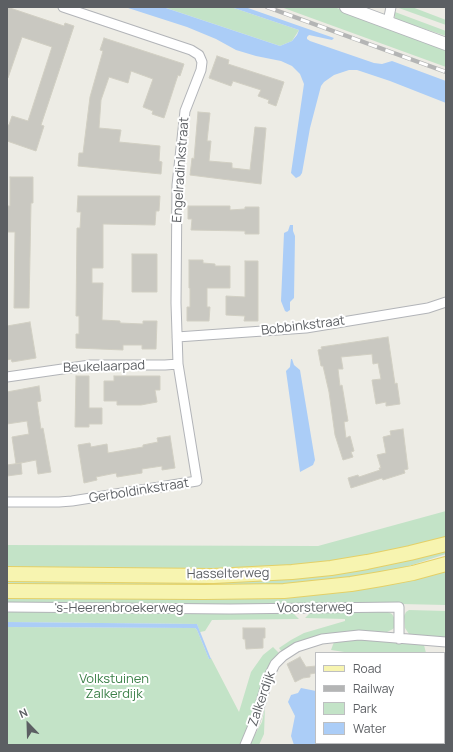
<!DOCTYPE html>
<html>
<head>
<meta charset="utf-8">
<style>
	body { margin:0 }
	#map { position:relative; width:453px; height:752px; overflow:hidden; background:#edece5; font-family:Manrope,sans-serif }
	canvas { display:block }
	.frame { position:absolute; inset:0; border:8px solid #5c5f63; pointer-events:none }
	.legend { position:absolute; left:315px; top:652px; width:130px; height:92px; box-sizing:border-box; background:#fff; border:1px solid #bebfc1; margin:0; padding:5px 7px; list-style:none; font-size:12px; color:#5c5f63 }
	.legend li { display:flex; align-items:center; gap:8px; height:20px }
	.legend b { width:20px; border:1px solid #bebfc1 }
	.north { position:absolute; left:8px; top:704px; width:40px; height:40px; -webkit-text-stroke:3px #fff; paint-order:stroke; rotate:337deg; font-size:11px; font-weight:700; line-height:16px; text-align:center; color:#5c5f63 }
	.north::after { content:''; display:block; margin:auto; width:14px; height:18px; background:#5c5f63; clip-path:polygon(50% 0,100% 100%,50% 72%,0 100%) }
</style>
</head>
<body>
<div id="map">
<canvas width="453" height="752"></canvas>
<div class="frame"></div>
<ul class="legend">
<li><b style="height:5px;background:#f7f4b0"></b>Road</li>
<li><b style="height:5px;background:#b4b5b5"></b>Railway</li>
<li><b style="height:11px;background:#c3e3c7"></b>Park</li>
<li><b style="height:11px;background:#abcdf7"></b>Water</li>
</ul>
<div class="north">N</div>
</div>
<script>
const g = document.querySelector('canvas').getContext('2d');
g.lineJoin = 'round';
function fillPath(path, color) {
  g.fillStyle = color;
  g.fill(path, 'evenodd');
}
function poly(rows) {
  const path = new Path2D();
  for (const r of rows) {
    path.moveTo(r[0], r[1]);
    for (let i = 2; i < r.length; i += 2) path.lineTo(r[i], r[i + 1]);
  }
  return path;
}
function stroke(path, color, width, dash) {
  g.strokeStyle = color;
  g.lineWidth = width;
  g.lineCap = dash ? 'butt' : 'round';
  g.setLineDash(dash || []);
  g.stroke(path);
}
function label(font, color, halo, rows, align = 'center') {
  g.font = font + ' Manrope,sans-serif';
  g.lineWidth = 4;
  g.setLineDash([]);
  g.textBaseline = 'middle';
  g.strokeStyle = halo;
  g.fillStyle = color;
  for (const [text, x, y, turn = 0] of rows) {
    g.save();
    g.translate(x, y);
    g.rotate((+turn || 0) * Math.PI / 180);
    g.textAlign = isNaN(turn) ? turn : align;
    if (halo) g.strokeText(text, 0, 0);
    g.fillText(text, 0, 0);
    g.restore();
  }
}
fillPath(poly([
	[163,7,231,7,299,30,292,41,280,46],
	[281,7,334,7,405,32,446,49,446,67],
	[396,7,412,7,446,20,446,25],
	[395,12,446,31,446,36,395,19],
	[446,511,446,538,376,556,260,570,7,569,7,545,318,546],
	[446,549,446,554,384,574,296,585,7,586,7,579,232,580],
	[446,569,446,605,401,604,263,605,7,604,7,595,221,597],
	[409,610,446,611,446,639,409,634,405,628,404,616,406,612],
	[7,611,292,612,299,619,212,620,205,631,200,632,197,624,7,622],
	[386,611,392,614,395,619,395,627,393,629,387,632,354,631,331,634,282,652,279,648,291,640,304,633,345,621,345,619,305,618,311,612],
	[7,627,195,628,197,630,209,659,211,658,239,712,251,672,263,655,273,647,280,654,242,745,7,745],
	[344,639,380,640,424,645,426,653,351,653,331,650,334,642],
	[444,691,446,695,446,745,356,745,355,743,444,743],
	[265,707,264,734,259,745,249,745,262,722]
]), '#c3e3c7');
fillPath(poly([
	[125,7,163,7,280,46,292,41,297,35,299,30,231,7,245,7,334,38,332,40,309,35,307,37,307,39,310,41,374,63,382,64,392,61,446,81,446,103,390,81,357,70,349,70,334,75,324,82,321,86,310,128,302,173,300,176,296,178,291,173,304,84,300,74,292,66,281,61,256,56,236,50,216,39,187,27],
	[290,225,293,225,293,231,295,236,294,298,290,302,290,310,287,312,285,311,281,301,284,233,288,231],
	[291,359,292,359,294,365,300,370,315,460,313,465,300,472,286,371,290,367],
	[7,622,197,624,211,659,209,659,197,630,195,628,7,627],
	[301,688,316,691,316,743,355,743,356,745,294,745,291,736,295,716,288,702,291,695,298,693]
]), '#abcdf7');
const building = poly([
	[7,7,64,26,65,23,74,26,41,125,44,126,36,151,7,141,7,125,9,125,12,116,28,121,52,47,22,37,8,78,7,78,7,7],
	[104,38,184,64,180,76,178,75,164,118,152,114,153,111,143,107,153,79,131,71,128,83,109,77,101,100,99,128,121,130,119,142,160,146,159,161,162,162,161,174,78,166,79,153,83,153,90,97,103,51,100,50,104,38],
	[217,56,229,60,228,64,284,82,276,106,268,103,269,100,258,96,261,90,233,81,231,86,209,78,217,56],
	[198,112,210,113,207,141,211,141,209,161,232,163,232,168,250,170,255,127,266,128,261,184,190,175,192,158,194,159,198,112],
	[10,177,33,177,33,203,31,203,29,308,14,308,15,232,7,232,7,206,10,206,10,177],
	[78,196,160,196,159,211,156,211,155,225,103,224,103,268,92,268,92,283,103,283,102,320,120,321,120,323,143,324,143,321,157,321,156,349,142,349,142,345,123,345,123,350,76,348,76,334,79,334,79,316,76,316,77,228,80,228,81,212,77,212,78,196],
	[188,206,230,206,230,210,245,209,245,207,259,207,259,234,245,234,245,231,191,230,192,219,188,219,188,206],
	[132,254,157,254,157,292,132,292,132,254],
	[189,260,203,260,203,263,215,264,215,266,230,266,230,288,207,288,207,307,210,307,209,321,187,321,187,307,190,307,190,288,189,288,189,260],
	[245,261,258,261,258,321,244,321,245,316,226,315,226,296,245,297,245,261],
	[30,322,36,358,12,362,11,359,7,360,7,326,30,322],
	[388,337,395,384,397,383,400,404,386,406,386,402,376,404,372,380,381,379,378,363,373,364,372,354,341,357,343,369,338,369,340,386,342,385,348,421,344,422,346,438,350,436,354,451,351,452,353,457,343,460,335,435,329,392,323,366,321,366,318,350,322,349,321,347,388,337],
	[76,376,89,376,89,408,102,408,102,424,89,424,89,427,75,427,76,376],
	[114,376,160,376,160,390,155,390,157,402,141,405,117,405,117,401,104,401,104,381,114,381,114,376],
	[39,386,41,401,37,402,41,429,43,428,51,472,38,474,36,460,16,464,12,437,29,434,27,421,7,424,7,392,39,386],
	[403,429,408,469,404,470,405,473,383,480,382,478,351,488,348,478,358,475,359,477,380,470,379,468,381,468,377,455,386,453,383,437,391,435,390,431,403,429],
	[170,436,175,468,162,470,162,466,142,469,142,473,117,477,116,473,96,477,97,480,84,483,78,445,90,443,91,447,107,444,108,453,143,447,143,445,158,442,157,438,170,436],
	[21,463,22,474,7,476,7,465,21,463],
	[243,628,265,628,265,638,263,638,263,648,246,649,245,639,243,639,243,628],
	[300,657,306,667,316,666,316,673,310,674,310,677,303,678,295,682,287,664,300,657]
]);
fillPath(building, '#c9c8c1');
stroke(building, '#d1cfc3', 1);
const street = poly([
	[388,22,391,7],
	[177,337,306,328,428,308,446,302],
	[7,377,90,365,165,365,178,364],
	[7,502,59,502,72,501,197,481,178,364,176,303,177,185,185,111,201,70,202,62,199,55,191,50,63,7],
	[7,607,230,609,399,607,399,639],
	[245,745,255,721,269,676,275,664,283,656,297,647,322,639,359,635,446,642]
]);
const secondary = poly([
	[346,7,446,44]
]);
const primary = poly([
	[7,574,213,576,292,572,331,568,367,562,410,553,446,544],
	[7,591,204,592,284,591,351,584,381,579,413,573,446,564]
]);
stroke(street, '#b2b4b8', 11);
stroke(secondary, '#b3b6ba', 14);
stroke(primary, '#e4d067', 16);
stroke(street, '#fff', 9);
stroke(secondary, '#fff', 12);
stroke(primary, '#f7f4b0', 14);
const rail = poly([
	[267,7,446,72]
]);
stroke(rail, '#b4b5b5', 4.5);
stroke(rail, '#fff', 3, [9]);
label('13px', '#5c5f63', '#fff', [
	["Engelradinkstraat",181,170,-86],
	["Bobbinkstraat",303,326,-7],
	["Beukelaarpad",104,367,-2],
	["Gerboldinkstraat",139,491,-9],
	["Hasselterweg",228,574,-1],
	["'s-Heerenbroekerweg",119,608],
	["Voorsterweg",315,608,-1],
	["Zalkerdijk",262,699,-71]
]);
label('13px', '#3d8149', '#fff', [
	["Volkstuinen",114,679],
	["Zalkerdijk",114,694]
]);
</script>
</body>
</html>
